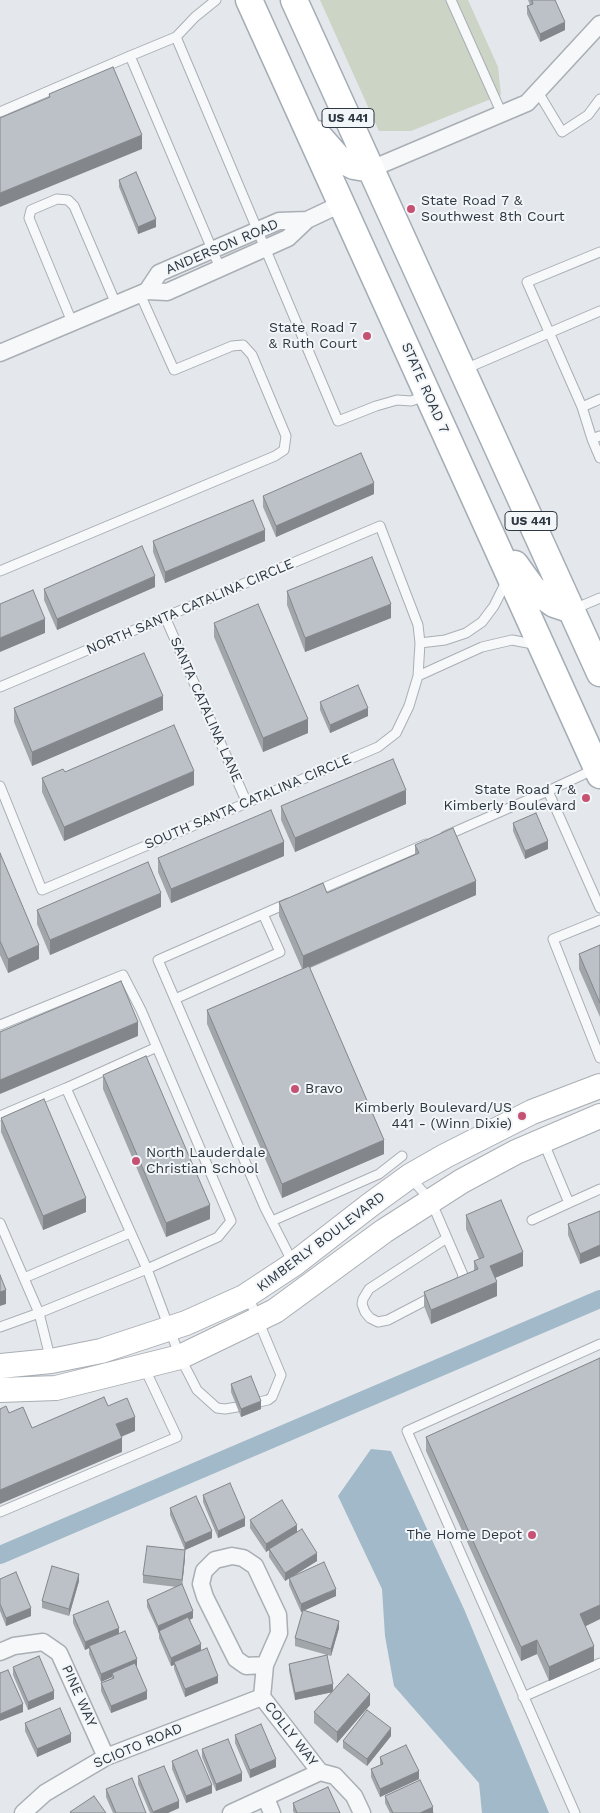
<!DOCTYPE html>
<html>
<head>
<meta charset="utf-8">
<style>
	body { margin:0 }
	canvas { display:block; background:#e4e7eb }
</style>
</head>
<body>
<canvas width="600" height="1813"></canvas>
<script>
const g = document.querySelector('canvas').getContext('2d');
g.lineJoin = 'round';
function fillPath(path, color) {
  g.fillStyle = color;
  g.fill(path, 'evenodd');
}
function poly(rows) {
  const path = new Path2D();
  for (const r of rows) {
    path.moveTo(r[0], r[1]);
    for (let i = 2; i < r.length; i += 2) path.lineTo(r[i], r[i + 1]);
  }
  return path;
}
function stroke(path, color, width, dash) {
  g.strokeStyle = color;
  g.lineWidth = width;
  g.lineCap = dash ? 'butt' : 'round';
  g.setLineDash(dash || []);
  g.stroke(path);
}
function label(font, color, halo, rows, align = 'center') {
  g.font = font + ' "Work Sans",sans-serif';
  g.lineWidth = 4;
  g.setLineDash([]);
  g.textBaseline = 'middle';
  g.strokeStyle = halo;
  g.fillStyle = color;
  for (const [text, x, y, turn = 0] of rows) {
    g.save();
    g.translate(x, y);
    g.rotate((+turn || 0) * Math.PI / 180);
    g.textAlign = isNaN(turn) ? turn : align;
    if (halo) g.strokeText(text, 0, 0);
    g.fillText(text, 0, 0);
    g.restore();
  }
}
fillPath(poly([
	[320,0,468,0,498,67,501,95,411,131,379,131]
]), '#cbd4c5');
fillPath(poly([
	[371,1449,391,1451,464,1609,549,1813,482,1813,479,1783,394,1686,385,1636,382,1589,338,1496]
]), '#a1b9c8');
stroke(poly([
	[0,1555,600,1299]
]), '#a1b9c8', 18);
const lane = poly([
	[451,0,502,114],
	[176,37,338,421,376,406,397,400,411,401,425,396],
	[130,56,176,37,195,17,216,0],
	[538,92,562,132,588,115,600,99],
	[0,112,130,56,220,268],
	[600,252,527,282,582,407,600,399],
	[72,322,29,218,31,210,57,199,68,200,74,206,116,304],
	[465,369,600,311],
	[582,407,592,439],
	[600,436,592,439,600,458],
	[0,571,275,456,284,450,286,436,252,355,243,345,232,346,174,370,140,294],
	[574,609,600,598],
	[165,617,247,803],
	[420,643,445,640,466,633,482,622,494,606,507,580],
	[418,676,482,647,512,640,538,645],
	[0,687,380,526,418,625,420,643,418,676,409,706,396,733,378,747,42,890,0,786],
	[548,791,595,769],
	[445,836,548,791,600,908],
	[314,892,426,844],
	[288,903,158,960,265,1208,293,1263],
	[600,920,553,939,600,1058],
	[175,999,280,952,263,914],
	[0,1025,123,975,141,1010,231,1221,218,1237,147,1269,66,1088,157,1047],
	[0,1116,66,1088],
	[543,1141,569,1203,600,1189],
	[410,1177,431,1201,463,1275,461,1282,456,1284],
	[532,1220,569,1203],
	[272,1221,379,1174,402,1156],
	[0,1223,39,1313,147,1269,180,1357,197,1390,217,1408,225,1409,237,1407],
	[24,1278,130,1233],
	[248,1296,281,1375,272,1397,268,1400,259,1402],
	[434,1296,388,1320,378,1322,370,1318,365,1312,362,1304,363,1299,369,1289,447,1238],
	[0,1327,39,1313,51,1361],
	[0,1512,177,1437,144,1367],
	[523,1697,600,1663],
	[575,1813,407,1431,600,1344]
]);
const street = poly([
	[371,169,527,103,600,24],
	[147,291,159,273,279,221,307,220],
	[0,353,147,291,167,292,288,238,307,220,341,204],
	[0,1652,14,1646,43,1642,59,1653,106,1757],
	[265,1665,246,1666,236,1659,205,1597,201,1584,204,1571,215,1560,232,1556,243,1558,255,1566,278,1615,279,1633,265,1665,262,1697,320,1772,335,1776,354,1796,362,1813],
	[266,1798,272,1813],
	[23,1813,45,1793,106,1757,262,1697],
	[231,1813,320,1772]
]);
const secondary = poly([
	[0,1366,51,1361,101,1351,186,1323,244,1297,294,1264,370,1205,410,1176,445,1156,532,1112,600,1086],
	[0,1390,56,1388,180,1357,275,1311,384,1231,462,1181,516,1152,600,1116]
]);
const primary = poly([
	[249,0,600,775],
	[294,0,600,673],
	[317,134,338,158,354,166,371,169],
	[515,564,533,589,554,604,572,610]
]);
stroke(lane, '#a9afb5', 11);
stroke(street, '#a9afb5', 19);
stroke(secondary, '#a9afb5', 26);
stroke(primary, '#a4adb6', 29);
stroke(lane, '#f6f8f9', 9);
stroke(street, '#f6f8f9', 16);
stroke(secondary, '#fff', 24);
stroke(primary, '#fff', 26);
fillPath(poly([
	[528,0,555,0,565,30,540,42,527,14,527,6,530,5],
	[119,180,156,227,138,234,119,187],
	[374,494,276,537,263,507,263,496],
	[153,541,265,541,165,583,153,552],
	[155,587,57,630,44,600,44,589],
	[287,591,391,618,305,652,287,605],
	[214,623,308,733,263,752,214,637],
	[320,702,368,716,330,733,320,710],
	[14,708,163,710,32,766,14,722],
	[65,772,194,785,64,841,42,792,42,778],
	[406,804,295,852,281,820,281,806],
	[513,823,548,849,525,859,513,831],
	[415,845,476,895,310,968,384,1154,282,1198,207,1024,207,1010,302,969,279,916,279,902,327,893,415,854],
	[0,853,39,959,8,973,0,955],
	[284,856,171,903,158,872,158,858],
	[161,907,50,955,37,924,37,910],
	[600,945,600,1017,579,969,579,954],
	[103,1075,210,1219,166,1237,103,1089],
	[1,1118,86,1212,43,1230,1,1132],
	[600,1211,600,1256,580,1264,568,1235,568,1224],
	[466,1215,523,1266,495,1278,497,1296,431,1324,424,1306,424,1292,474,1271,474,1261,479,1259,466,1229],
	[600,1358,600,1619,585,1626,594,1661,549,1681,537,1654,521,1661,426,1451,426,1437],
	[231,1384,261,1409,241,1417,231,1392],
	[203,1495,245,1526,218,1538,203,1502],
	[170,1508,212,1538,185,1550,185,1558,182,1586,193,1618,190,1620,201,1651,218,1683,185,1697,174,1669,174,1665,171,1666,159,1638,159,1633,147,1607,147,1600,177,1587,143,1583,143,1575,185,1550,170,1515],
	[250,1520,297,1532,317,1561,290,1578,336,1596,304,1610,339,1628,331,1656,295,1646,295,1638,303,1611,301,1612,289,1585,289,1578,285,1581,269,1557,269,1550,266,1552,250,1528],
	[0,1579,31,1616,6,1626,0,1611],
	[79,1581,69,1616,42,1608,42,1601],
	[73,1615,119,1634,137,1666,136,1667,147,1699,111,1713,101,1691,101,1683,112,1678,112,1677,101,1682,89,1654,89,1648,85,1650,73,1623],
	[289,1664,333,1691,370,1705,337,1743,314,1723,314,1712,333,1692,295,1700,289,1671],
	[13,1667,54,1699,28,1710,13,1675],
	[25,1723,71,1742,37,1757,25,1731],
	[235,1735,276,1767,250,1778,235,1743],
	[391,1736,367,1766,343,1748,343,1741],
	[202,1749,242,1781,216,1791,202,1757],
	[380,1757,419,1779,380,1797,371,1777,371,1769,380,1765],
	[172,1761,212,1793,186,1803,172,1769],
	[138,1776,179,1808,168,1813,150,1813,138,1784],
	[106,1789,146,1813,113,1813,106,1797],
	[385,1796,433,1812,434,1813,390,1813,385,1803],
	[293,1803,340,1813,294,1813,293,1811]
]), '#a1a6ab');
fillPath(poly([
	[565,22,565,30,540,42,540,34],
	[142,135,142,149,0,207,0,193],
	[156,219,156,227,138,234,138,227],
	[374,483,374,494,276,537,276,526],
	[265,530,265,541,165,583,165,572],
	[155,576,155,587,57,630,57,619],
	[391,604,391,618,305,652,305,638],
	[45,619,45,633,0,652,0,638],
	[163,696,163,710,32,766,32,752],
	[368,708,368,716,330,733,330,725],
	[308,719,308,733,263,752,263,738],
	[194,771,194,785,64,841,64,827],
	[406,790,406,804,295,852,295,838],
	[548,841,548,849,525,859,525,851],
	[284,842,284,856,171,903,171,889],
	[476,881,476,895,303,970,303,956],
	[161,893,161,907,50,955,50,940],
	[39,945,39,959,8,973,8,959],
	[138,1022,138,1036,0,1094,0,1080],
	[384,1140,384,1154,282,1198,282,1184],
	[86,1198,86,1212,43,1230,43,1216],
	[210,1205,210,1219,166,1237,166,1223],
	[600,1245,600,1256,580,1264,580,1254],
	[523,1252,523,1266,490,1280,490,1266],
	[497,1282,497,1296,431,1324,431,1310],
	[6,1290,6,1304,0,1306,0,1292],
	[261,1401,261,1409,241,1417,241,1409],
	[135,1417,135,1431,116,1439,116,1424],
	[122,1438,122,1452,0,1504,0,1490],
	[245,1518,245,1526,218,1538,218,1531],
	[297,1525,297,1532,266,1552,266,1544],
	[212,1531,212,1538,185,1550,185,1558,182,1587,185,1543],
	[317,1553,317,1561,285,1581,285,1573],
	[79,1574,79,1581,69,1616,69,1609],
	[336,1589,336,1596,301,1612,301,1604],
	[600,1605,600,1619,580,1629,580,1614],
	[31,1608,31,1616,6,1626,6,1618],
	[193,1611,193,1618,160,1633,159,1631,158,1634,158,1626],
	[339,1621,339,1628,331,1656,331,1649],
	[119,1628,119,1635,89,1646,89,1648,85,1650,85,1642],
	[537,1640,537,1654,521,1661,521,1647],
	[201,1644,201,1652,174,1662,174,1665,171,1666,171,1658],
	[594,1646,594,1661,549,1681,549,1667],
	[137,1659,137,1666,114,1676,112,1673,112,1677,101,1682,101,1674],
	[218,1676,218,1683,185,1697,185,1689],
	[333,1684,333,1692,295,1700,295,1693],
	[54,1691,54,1699,28,1710,28,1702],
	[147,1691,147,1699,111,1713,111,1706],
	[370,1694,370,1705,337,1743,337,1732],
	[23,1704,23,1712,0,1721,0,1714],
	[391,1728,391,1736,367,1766,367,1759],
	[71,1734,71,1742,37,1757,37,1749],
	[276,1759,276,1767,250,1778,250,1770],
	[419,1771,419,1779,380,1797,380,1789],
	[242,1773,242,1781,216,1791,216,1784],
	[212,1785,212,1793,186,1803,186,1796],
	[179,1801,179,1808,168,1813,153,1813,153,1812],
	[433,1807,433,1813,420,1813]
]), '#83878b');
const building = poly([
	[532,0,555,0,565,22,540,34,527,6,533,4,532,0],
	[113,67,142,135,0,193,0,118,50,97,49,94,113,67],
	[136,172,156,219,138,227,119,180,136,172],
	[361,453,374,483,276,526,263,496,361,453],
	[253,500,265,530,165,572,153,541,253,500],
	[142,546,155,576,57,619,44,589,142,546],
	[372,557,391,604,305,638,287,591,372,557],
	[33,590,45,619,0,638,0,604,33,590],
	[258,604,308,719,263,738,214,623,258,604],
	[144,653,163,696,32,752,14,708,144,653],
	[358,685,368,708,330,725,320,702,358,685],
	[174,725,194,771,64,827,42,778,63,769,65,772,174,725],
	[393,759,406,790,295,838,281,806,393,759],
	[271,810,284,842,171,889,158,858,271,810],
	[536,813,548,841,525,851,513,823,536,813],
	[453,828,476,881,303,956,279,902,323,883,327,893,419,853,415,845,453,828],
	[0,853,39,945,8,959,0,941,0,853],
	[148,862,161,893,50,940,37,910,148,862],
	[600,945,600,1003,579,954,600,945],
	[309,966,384,1140,282,1184,207,1010,309,966],
	[121,981,138,1022,0,1080,0,1032,121,981],
	[146,1056,210,1205,166,1223,103,1075,146,1056],
	[44,1099,86,1198,43,1216,1,1118,44,1099],
	[501,1200,523,1252,490,1266,497,1282,431,1310,424,1292,478,1269,474,1261,484,1257,466,1215,501,1200],
	[600,1211,600,1245,580,1254,568,1224,600,1211],
	[0,1275,6,1290,0,1292,0,1275],
	[600,1358,600,1605,580,1614,594,1646,549,1667,537,1640,521,1647,426,1437,600,1358],
	[251,1376,261,1401,241,1409,231,1384,251,1376],
	[104,1397,108,1406,127,1398,135,1417,116,1424,122,1438,0,1490,0,1409,6,1406,9,1413,23,1407,32,1428,104,1397],
	[230,1483,245,1518,218,1531,203,1495,230,1483],
	[196,1496,212,1531,185,1543,170,1508,196,1496],
	[282,1500,297,1525,266,1544,250,1520,282,1500],
	[302,1529,317,1553,285,1573,269,1549,302,1529],
	[147,1546,185,1550,182,1580,143,1575,147,1546],
	[324,1562,336,1589,301,1604,289,1578,324,1562],
	[52,1566,79,1574,69,1609,42,1601,52,1566],
	[16,1572,31,1608,6,1618,0,1604,0,1579,16,1572],
	[182,1584,193,1611,158,1626,147,1600,182,1584],
	[108,1601,119,1628,85,1642,73,1615,108,1601],
	[303,1610,339,1621,331,1649,295,1638,303,1610],
	[188,1617,201,1644,171,1658,159,1631,188,1617],
	[125,1631,137,1659,101,1674,89,1646,125,1631],
	[207,1648,218,1676,185,1689,174,1662,207,1648],
	[327,1655,333,1684,295,1693,289,1664,327,1655],
	[39,1656,54,1691,28,1702,13,1667,39,1656],
	[135,1663,147,1691,111,1706,101,1683,114,1678,112,1673,135,1663],
	[8,1670,23,1704,0,1714,0,1673,8,1670],
	[348,1674,370,1694,337,1732,314,1712,348,1674],
	[60,1708,71,1734,37,1749,25,1723,60,1708],
	[367,1710,391,1728,367,1759,343,1741,367,1710],
	[261,1724,276,1759,250,1770,235,1735,261,1724],
	[228,1739,242,1773,216,1784,202,1749,228,1739],
	[406,1745,419,1771,380,1789,371,1769,383,1764,380,1757,406,1745],
	[197,1750,212,1785,186,1796,172,1761,197,1750],
	[164,1766,179,1801,153,1812,138,1776,164,1766],
	[132,1778,146,1813,116,1813,106,1789,132,1778],
	[420,1780,433,1807,420,1813,393,1813,385,1796,420,1780],
	[328,1787,340,1813,297,1813,293,1803,328,1787],
	[94,1796,106,1813,71,1813,70,1812,94,1796]
]);
fillPath(building, '#bbc1c7');
stroke(building, '#83878b', 1);
for (const [x, y, r, color] of [
	[411,209,5,"#c65273"],
	[367,336,5,"#c65273"],
	[586,798,5,"#c65273"],
	[295,1089,5,"#c65273"],
	[522,1116,5,"#c65273"],
	[136,1161,5,"#c65273"],
	[532,1535,5,"#c65273"]
]) {
  const dot = new Path2D();
  dot.arc(x, y, r, 0, 2 * Math.PI);
  g.fillStyle = color;
  g.fill(dot);
  stroke(dot, '#f3f6f8', 2);
}
for (const [x, y, w] of [
	[348,118,52],
	[531,521,52]
]) {
  const box = new Path2D();
  box.roundRect(x - w / 2, y - 9.5, w, 19, 4);
  g.fillStyle = '#f3f6f8';
  g.fill(box);
  stroke(box, '#2c3742', 1);
}
label('bold 12px', '#2c3742', null, [
	["US 441",348,118],
	["US 441",531,521]
]);
label('14px', '#2c3742', '#f3f6f8', [
	["State Road 7 &",421,201,"left"],
	["Southwest 8th Court",421,217,"left"],
	["State Road 7",357,328],
	["& Ruth Court",357,344],
	["State Road 7 &",576,790],
	["Kimberly Boulevard",576,806],
	["Bravo",305,1089,"left"],
	["Kimberly Boulevard/US",512,1108],
	["441 - (Winn Dixie)",512,1124],
	["North Lauderdale",146,1153,"left"],
	["Christian School",146,1169,"left"],
	["The Home Depot",522,1535]
], 'right');
label('14px', '#2c3742', '#f3f6f8', [
	["ANDERSON ROAD",222,247,-23],
	["STATE ROAD 7",425,388,66],
	["NORTH SANTA CATALINA CIRCLE",190,607,-23],
	["SANTA CATALINA LANE",206,710,66],
	["SOUTH SANTA CATALINA CIRCLE",248,802,-23],
	["KIMBERLY BOULEVARD",321,1242,-37],
	["PINE WAY",79,1696,66],
	["COLLY WAY",291,1734,52],
	["SCIOTO ROAD",138,1746,-23]
]);
</script>
</body>
</html>
